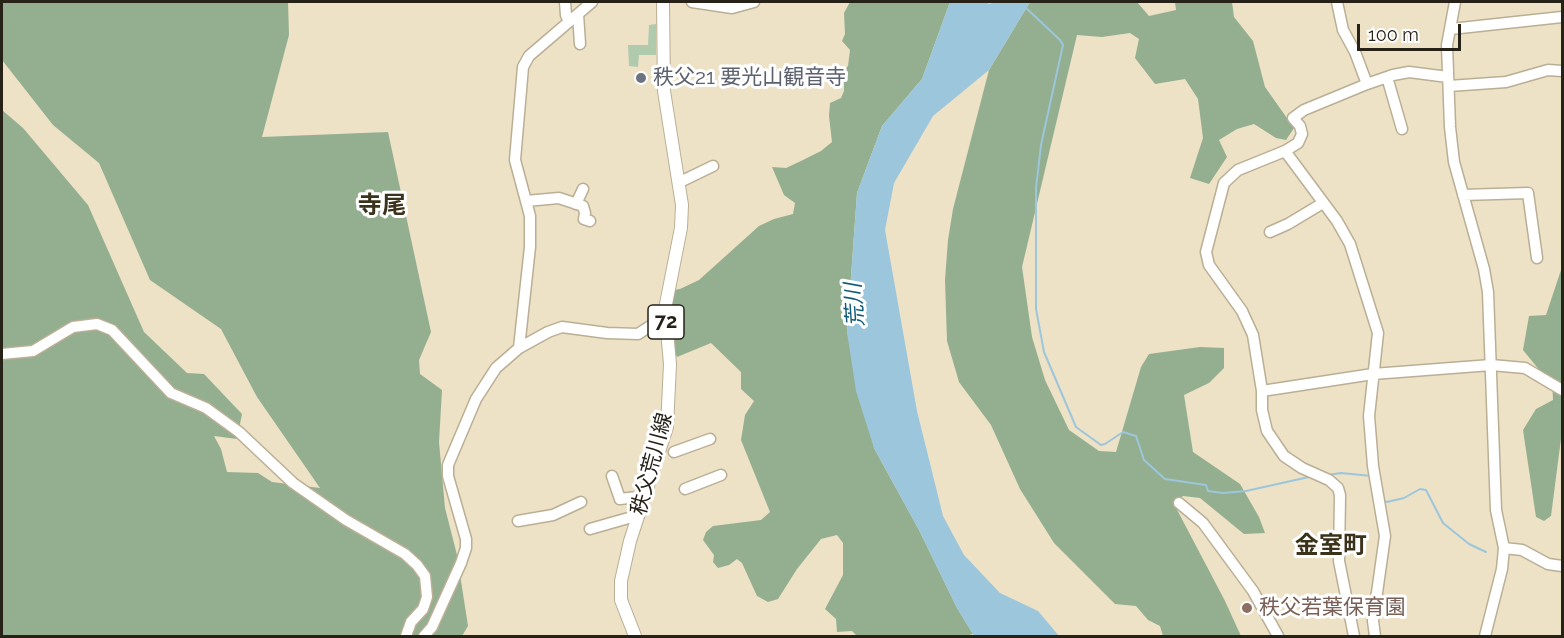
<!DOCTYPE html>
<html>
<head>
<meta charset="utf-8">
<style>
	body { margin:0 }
	#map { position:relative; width:1564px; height:638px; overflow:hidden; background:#ede1c6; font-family:Raleway,sans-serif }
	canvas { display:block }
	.frame { position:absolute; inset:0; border:3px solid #262218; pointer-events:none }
	.scale { position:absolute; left:1357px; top:24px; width:104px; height:27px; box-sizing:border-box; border:3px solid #262218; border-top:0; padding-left:8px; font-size:18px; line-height:21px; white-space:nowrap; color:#262218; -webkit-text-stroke:4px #fff; paint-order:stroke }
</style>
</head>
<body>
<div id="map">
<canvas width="1564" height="638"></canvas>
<div class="frame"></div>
<div class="scale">100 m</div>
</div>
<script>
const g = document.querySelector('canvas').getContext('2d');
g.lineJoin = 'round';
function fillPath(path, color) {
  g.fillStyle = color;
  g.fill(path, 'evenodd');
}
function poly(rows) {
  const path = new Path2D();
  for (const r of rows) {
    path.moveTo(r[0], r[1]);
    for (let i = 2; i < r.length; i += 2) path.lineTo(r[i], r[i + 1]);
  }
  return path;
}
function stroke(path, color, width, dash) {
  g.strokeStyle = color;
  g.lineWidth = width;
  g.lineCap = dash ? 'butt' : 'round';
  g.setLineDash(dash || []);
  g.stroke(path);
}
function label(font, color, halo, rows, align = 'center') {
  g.font = font + ' Raleway,"Noto Sans JP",sans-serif';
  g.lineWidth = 6;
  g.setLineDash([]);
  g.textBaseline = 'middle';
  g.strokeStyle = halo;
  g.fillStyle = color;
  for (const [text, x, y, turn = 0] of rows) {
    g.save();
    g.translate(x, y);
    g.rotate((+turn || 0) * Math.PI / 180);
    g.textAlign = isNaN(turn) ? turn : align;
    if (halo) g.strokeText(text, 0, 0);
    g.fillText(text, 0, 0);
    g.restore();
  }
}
fillPath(poly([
	[656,24,656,55,639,55,638,67,629,66,628,45,648,45,649,25]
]), '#b0caad');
fillPath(poly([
	[2,2,288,2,289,35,262,137,388,132,431,332,419,360,420,374,442,390,439,442,445,508,457,555,468,626,462,636,2,636,2,110,23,128,88,205,144,332,187,373,204,374,242,414,237,439,214,436,221,449,227,472,258,473,272,482,320,488,257,397,221,329,150,280,99,163,53,125,2,60],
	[850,2,950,2,922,79,882,126,857,193,847,332,874,448,919,530,957,608,973,634,965,636,857,636,852,631,837,632,836,619,825,609,843,575,843,543,837,535,821,539,797,569,778,599,768,602,757,596,742,563,737,559,729,565,718,568,713,562,714,555,703,540,706,532,713,526,761,520,770,512,741,440,745,415,754,401,741,389,741,372,711,343,677,357,672,346,673,290,680,289,699,280,759,226,774,219,793,214,795,203,784,195,772,167,786,168,801,161,821,151,832,142,829,116,830,103,841,98,844,91,844,70,848,66,850,50,842,41,845,34,844,13],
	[1030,2,1137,2,1149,16,1176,10,1175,2,1232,2,1234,17,1253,41,1265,87,1294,128,1286,140,1276,138,1254,124,1237,129,1219,140,1227,157,1209,184,1190,178,1203,138,1198,99,1185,79,1155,84,1135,58,1139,39,1130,33,1102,37,1077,35,1022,267,1032,337,1045,380,1069,430,1099,451,1116,452,1141,367,1149,354,1200,347,1224,348,1224,368,1209,383,1184,395,1193,452,1240,484,1259,517,1265,533,1244,534,1200,498,1183,496,1174,504,1225,601,1241,636,1163,636,1160,626,1148,620,1136,606,1115,604,1054,543,1020,489,991,425,959,382,947,341,945,280,948,240,953,209,989,70],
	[1562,267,1562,431,1551,516,1544,521,1536,517,1523,430,1536,409,1553,400,1552,378,1541,372,1523,350,1529,316,1546,315]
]), '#93af90');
fillPath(poly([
	[950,2,988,2,988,4,998,2,1030,2,989,70,933,116,894,183,885,230,917,411,943,516,964,555,1000,593,1038,611,1059,636,974,636,957,608,919,530,874,448,856,391,847,332,857,193,882,126,922,79]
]), '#9cc6db');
stroke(poly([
	[1024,6,1060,40,1063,45,1041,145,1036,188,1036,309,1044,352,1076,427,1101,445,1105,444,1123,432,1136,436,1144,460,1165,479,1206,485,1208,491,1223,493,1246,491,1309,477],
	[1327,475,1341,473,1372,476],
	[1383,501,1387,502,1404,498,1420,489,1426,490,1443,523,1469,544,1486,552]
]), '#9cc6db', 2);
const minor = poly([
	[565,2,566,15,569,22],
	[692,2,732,8,754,2],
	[1337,2,1343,30,1355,52,1367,84],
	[1455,2,1447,45,1450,127,1454,162,1484,269,1488,292,1496,510,1504,548,1502,569,1485,636],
	[578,14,580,44],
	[1451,29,1562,17],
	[1387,77,1402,129],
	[1449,86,1506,82,1548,70,1562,71],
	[1285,151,1337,221,1350,244,1378,333,1369,416,1373,466,1385,536,1373,621,1375,636],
	[680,182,713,166],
	[1463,195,1528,193,1537,258],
	[526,201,559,198,583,206,585,213,584,219,590,221],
	[576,204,583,189],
	[1270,232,1288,224,1323,203],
	[519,348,530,247,530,216,515,160,523,67,529,56,592,2],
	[2,354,33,351,73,327,97,324,112,330,171,393,206,408,239,432,293,483,346,520,405,554,417,565,425,576,427,597,423,609,411,622,406,636],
	[1262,391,1373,374,1491,365,1525,368,1562,390],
	[674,452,710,439],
	[612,476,620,499,645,496],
	[685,489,721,475],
	[1179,503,1203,523,1253,591,1278,636],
	[518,521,553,515,581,502],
	[590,529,639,515],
	[1504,548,1522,550,1548,564,1562,566],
	[424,636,432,627,461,563,466,548,466,539,448,476,448,465,476,399,496,368,519,348,548,332,562,327,607,333,638,334,655,323,665,309],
	[1354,636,1339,561,1340,495,1338,488,1329,480,1302,468,1284,456,1267,431,1262,410,1262,391,1253,335,1242,311,1209,265,1206,252,1224,183,1238,170,1285,151,1298,143,1302,134,1300,126,1293,118,1304,110,1367,84,1393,75,1409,72,1448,77]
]);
const major = poly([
	[635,636,621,600,621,581,630,541,667,427,670,364,665,309,681,228,682,205,664,91,663,2]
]);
stroke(minor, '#baaf95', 13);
stroke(major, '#baaf95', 14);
stroke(minor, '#fff', 10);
stroke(major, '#fff', 12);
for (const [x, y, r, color] of [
	[641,78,6,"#6b7280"],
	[1247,608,6,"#8d6e63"]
]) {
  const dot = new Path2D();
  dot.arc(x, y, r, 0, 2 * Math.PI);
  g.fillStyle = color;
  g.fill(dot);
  stroke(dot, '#fff', 2);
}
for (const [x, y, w] of [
	[666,322,36]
]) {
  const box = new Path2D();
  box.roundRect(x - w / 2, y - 17, w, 34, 4.5);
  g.fillStyle = '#fff';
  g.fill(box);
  stroke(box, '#262218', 1.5);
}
label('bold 20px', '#262218', null, [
	["72",666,322]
]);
label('21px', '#5b616d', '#fff', [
	["秩父21 要光山観音寺",653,78]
], 'left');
label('21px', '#262218', '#fff', [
	["秩父荒川線",652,464,-75]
]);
label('21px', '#785e54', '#fff', [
	["秩父若葉保育園",1259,608]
], 'left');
label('italic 22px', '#105c7a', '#fff', [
	["荒川",855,305,-94]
]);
label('bold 24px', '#3b321b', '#fff', [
	["寺尾",382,206],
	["金室町",1331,546]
]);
</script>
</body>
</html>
